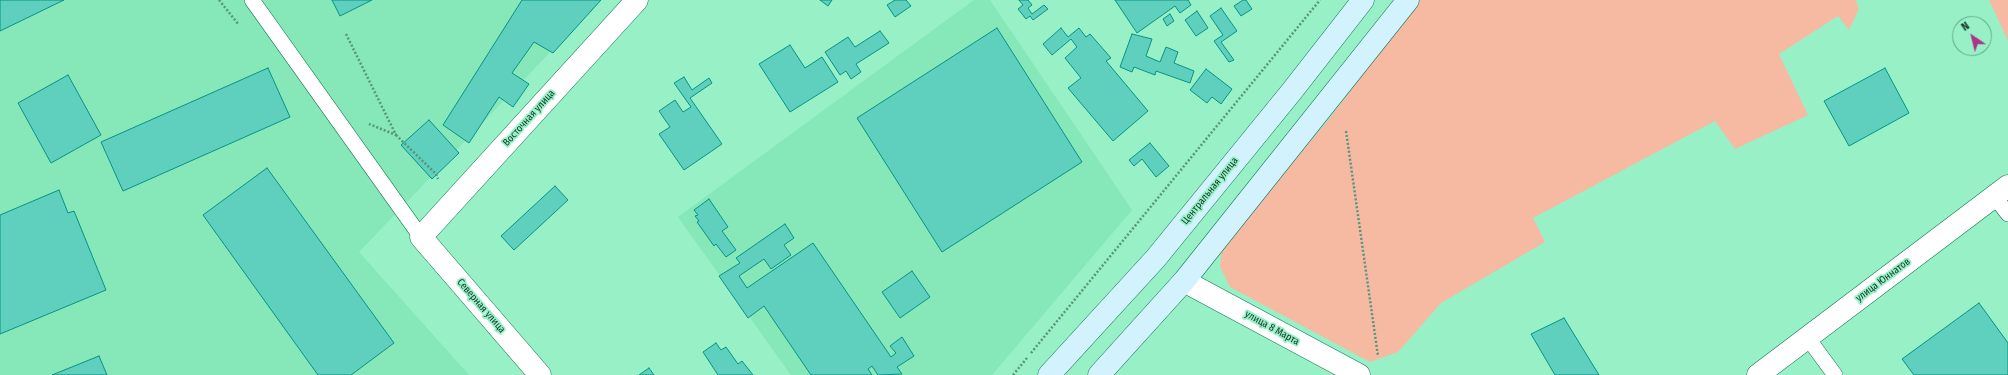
<!DOCTYPE html>
<html>
<head>
<meta charset="utf-8">
<style>
	body { margin:0 }
	#map { position:relative; width:2008px; height:375px; overflow:hidden; background:#97f0c6; font-family:"Fira Sans Condensed",sans-serif }
	canvas { display:block }
	.north { position:absolute; left:1952px; top:16px; width:40px; height:40px; box-sizing:border-box; background:#97f0c6; border:1px solid #62a687; border-radius:50%; rotate:325deg; font-size:11px; font-weight:700; line-height:16px; text-align:center; color:#123828 }
	.north::after { content:''; display:block; margin:auto; width:14px; height:18px; background:#ad3489; clip-path:polygon(50% 0,100% 100%,50% 72%,0 100%) }
</style>
</head>
<body>
<div id="map">
<canvas width="2008" height="375"></canvas>
<div class="north">N</div>
</div>
<script>
const g = document.querySelector('canvas').getContext('2d');
g.lineJoin = 'round';
function fillPath(path, color) {
  g.fillStyle = color;
  g.fill(path, 'evenodd');
}
function poly(rows) {
  const path = new Path2D();
  for (const r of rows) {
    path.moveTo(r[0], r[1]);
    for (let i = 2; i < r.length; i += 2) path.lineTo(r[i], r[i + 1]);
  }
  return path;
}
function stroke(path, color, width, dash) {
  g.strokeStyle = color;
  g.lineWidth = width;
  g.lineCap = dash ? 'butt' : 'round';
  g.setLineDash(dash || []);
  g.stroke(path);
}
function label(font, color, halo, rows, align = 'center') {
  g.font = font + ' "Fira Sans Condensed",sans-serif';
  g.lineWidth = 3.5;
  g.setLineDash([]);
  g.textBaseline = 'middle';
  g.strokeStyle = halo;
  g.fillStyle = color;
  for (const [text, x, y, turn = 0] of rows) {
    g.save();
    g.translate(x, y);
    g.rotate((+turn || 0) * Math.PI / 180);
    g.textAlign = isNaN(turn) ? turn : align;
    if (halo) g.strokeText(text, 0, 0);
    g.fillText(text, 0, 0);
    g.restore();
  }
}
fillPath(poly([
	[0,0,600,0,359,252,469,375,0,375],
	[974,0,990,0,1132,210,992,375,791,375,678,217]
]), '#86e7b9');
fillPath(poly([
	[1419,0,1856,0,1859,9,1849,30,1838,16,1779,54,1808,115,1735,149,1715,121,1533,218,1545,242,1441,303,1398,352,1370,362,1230,287,1220,267,1222,246,1329,119],
	[1989,0,2008,0,2008,41]
]), '#f6baa3');
const building = poly([
	[0,0,64,0,0,31,0,0],
	[332,0,372,0,340,16,332,0],
	[522,0,601,0,553,53,534,42,512,73,529,84,513,107,499,97,469,143,443,125,522,0],
	[820,0,832,0,828,6,820,0],
	[895,0,906,0,911,6,895,17,887,5,895,0],
	[1019,0,1028,0,1032,5,1028,8,1032,14,1044,5,1048,9,1033,20,1030,16,1026,19,1018,9,1023,5,1019,0],
	[1115,0,1188,0,1191,5,1180,13,1175,6,1137,33,1115,0],
	[1243,0,1246,0,1252,9,1241,16,1234,6,1243,0],
	[1221,8,1237,31,1221,42,1234,60,1229,62,1214,41,1223,35,1210,16,1221,8],
	[1197,11,1208,28,1196,36,1185,20,1197,11],
	[1170,14,1174,21,1167,26,1163,19,1170,14],
	[997,28,1082,162,942,252,857,118,997,28],
	[1061,28,1068,37,1079,28,1086,37,1090,34,1111,58,1106,61,1148,111,1113,141,1068,88,1081,78,1065,58,1077,47,1071,39,1052,55,1043,44,1061,28],
	[880,31,889,43,856,64,861,72,851,79,846,71,840,75,825,52,848,37,855,47,880,31],
	[1132,34,1152,39,1146,56,1160,62,1166,47,1178,52,1174,63,1194,71,1190,83,1156,71,1155,75,1134,67,1132,72,1120,67,1132,34],
	[790,45,805,68,822,57,838,82,790,112,759,64,790,45],
	[268,68,290,117,123,191,101,142,268,68],
	[1885,68,1909,113,1849,146,1824,101,1885,68],
	[1206,69,1232,89,1221,104,1212,97,1207,103,1190,90,1206,69],
	[68,75,101,135,51,163,18,103,68,75],
	[684,77,692,90,709,78,712,83,690,98,722,144,684,170,659,134,670,127,659,111,675,100,683,112,691,107,674,83,684,77],
	[429,120,459,153,432,179,401,145,429,120],
	[1150,143,1169,166,1156,177,1142,159,1134,166,1129,160,1150,143],
	[267,168,394,343,351,375,318,375,203,215,267,168],
	[555,186,568,200,514,250,501,236,555,186],
	[59,190,68,213,74,211,106,290,0,334,0,215,59,190],
	[709,199,728,227,722,231,736,250,726,257,716,244,714,246,697,222,699,221,695,216,698,215,694,210,709,199],
	[785,224,794,238,784,245,791,255,771,269,764,259,739,276,747,288,813,243,891,357,896,353,890,346,902,337,914,356,897,367,902,374,878,375,872,366,868,369,872,375,811,375,764,306,748,318,719,276,740,263,736,258,785,224],
	[912,271,930,297,900,318,882,292,912,271],
	[1979,303,2008,343,2008,375,1914,375,1902,359,1979,303],
	[1564,318,1599,375,1555,375,1531,334,1564,318],
	[716,343,721,350,726,347,738,364,742,361,753,375,718,375,703,352,716,343],
	[99,356,107,375,52,375,99,356],
	[649,368,654,375,639,375,649,368]
]);
fillPath(building, '#5fcfbe');
stroke(building, '#079384', 1);
const lane = poly([
	[252,0,421,237],
	[1994,196,2008,214],
	[1807,337,1835,375]
]);
const street = poly([
	[1184,281,1359,375],
	[540,375,421,237,637,0],
	[1758,375,2008,186]
]);
const secondary = poly([
	[1049,375,1156,258,1292,91,1363,0],
	[1099,375,1184,281,1408,0]
]);
stroke(lane, '#117752', 16);
stroke(street, '#117752', 23);
stroke(secondary, '#117752', 23);
stroke(poly([
	[219,0,239,25],
	[346,34,396,135,369,124],
	[1346,131,1378,356],
	[396,135,436,174,438,179],
	[1031,353,1320,0],
	[1013,375,1027,358]
]), '#569679', 2.5, [2, 2]);
stroke(lane, '#fff', 15);
stroke(street, '#fff', 22);
stroke(secondary, '#d2f3fe', 22);
label('10px', '#123828', '#97f0c6', [
	["Восточная улица",529,118,-48],
	["Центральная улица",1210,191,-51],
	["улица Юннатов",1883,280,-37],
	["Северная улица",481,306,49],
	["улица 8 Марта",1272,328,29]
]);
</script>
</body>
</html>
